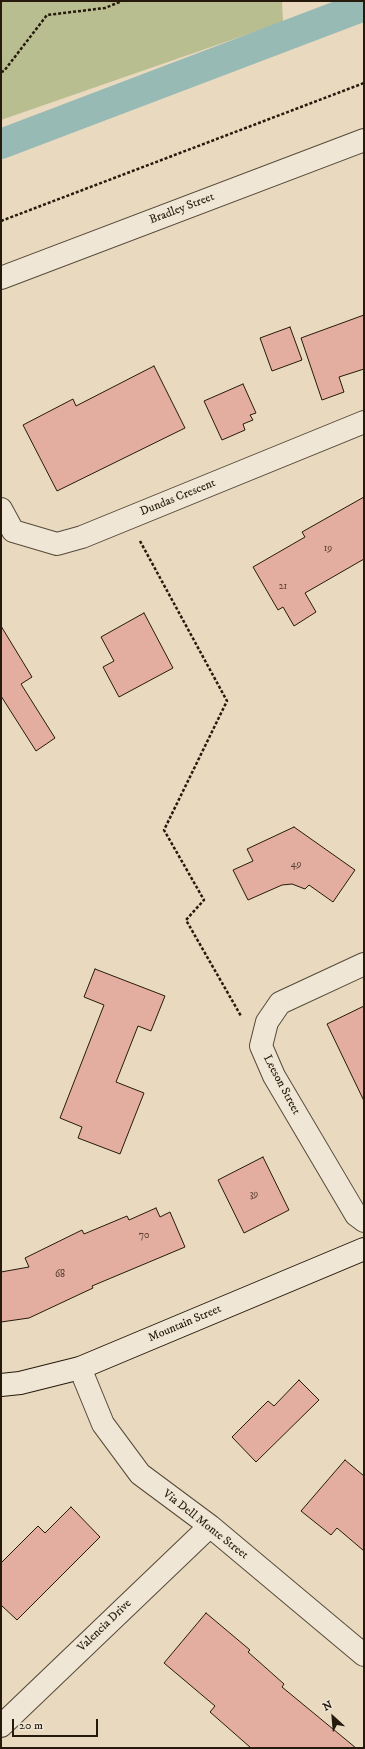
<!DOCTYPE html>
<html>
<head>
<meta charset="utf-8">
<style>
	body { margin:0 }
	#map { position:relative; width:365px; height:1749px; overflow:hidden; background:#e8d9bf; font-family:"IM FELL DW Pica",serif }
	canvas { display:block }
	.frame { position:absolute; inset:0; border:2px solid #261a0c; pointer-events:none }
	.north { position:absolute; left:313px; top:1697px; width:40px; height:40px; -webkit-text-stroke:3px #f0e6d5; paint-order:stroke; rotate:334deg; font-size:11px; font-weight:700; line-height:16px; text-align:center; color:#261a0c }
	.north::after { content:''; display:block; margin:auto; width:14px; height:18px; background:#261a0c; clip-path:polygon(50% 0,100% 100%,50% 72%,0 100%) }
	.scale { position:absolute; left:12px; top:1719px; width:86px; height:18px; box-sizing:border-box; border:2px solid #261a0c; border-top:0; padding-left:5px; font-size:12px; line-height:14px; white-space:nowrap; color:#261a0c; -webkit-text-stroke:3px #f0e6d5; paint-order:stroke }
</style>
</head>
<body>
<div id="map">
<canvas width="365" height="1749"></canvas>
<div class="frame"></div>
<div class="north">N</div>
<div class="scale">20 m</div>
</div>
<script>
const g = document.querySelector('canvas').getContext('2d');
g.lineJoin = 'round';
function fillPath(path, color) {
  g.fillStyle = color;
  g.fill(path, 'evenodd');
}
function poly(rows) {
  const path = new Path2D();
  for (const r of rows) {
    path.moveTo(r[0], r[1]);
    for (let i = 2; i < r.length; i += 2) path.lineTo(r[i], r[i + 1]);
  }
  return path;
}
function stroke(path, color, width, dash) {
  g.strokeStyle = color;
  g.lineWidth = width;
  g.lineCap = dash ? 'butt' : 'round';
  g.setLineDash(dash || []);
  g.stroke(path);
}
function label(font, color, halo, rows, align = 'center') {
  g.font = font + ' "IM FELL DW Pica",serif';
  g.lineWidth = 3.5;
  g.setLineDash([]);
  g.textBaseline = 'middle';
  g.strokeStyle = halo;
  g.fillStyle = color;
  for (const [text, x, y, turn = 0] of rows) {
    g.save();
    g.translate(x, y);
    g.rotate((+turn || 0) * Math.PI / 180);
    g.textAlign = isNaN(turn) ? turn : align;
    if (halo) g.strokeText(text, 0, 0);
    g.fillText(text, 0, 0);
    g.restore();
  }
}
fillPath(poly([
	[1,1,282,1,283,22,1,120]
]), '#b9be90');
stroke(poly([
	[1,144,364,6]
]), '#97bab5', 30);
const building = poly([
	[364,315,364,369,339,377,344,392,322,400,301,338,364,315],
	[290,327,302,360,272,371,260,338,290,327],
	[154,366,185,428,57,491,23,425,73,399,76,406,154,366],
	[243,384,256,413,250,415,253,420,243,424,245,430,222,440,204,401,243,384],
	[364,497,364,559,305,593,316,612,294,626,283,607,278,610,253,567,305,537,302,532,364,497],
	[144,613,173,668,119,697,103,667,114,661,101,637,144,613],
	[1,626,32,677,21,684,55,738,36,751,1,696,1,626],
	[294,827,355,870,333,902,309,885,305,889,292,884,282,885,248,900,233,870,253,861,247,849,294,827],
	[95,969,165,996,151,1031,138,1026,116,1082,144,1093,120,1154,78,1138,82,1127,60,1118,104,1005,84,997,95,969],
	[364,1006,364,1101,327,1024,364,1006],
	[263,1157,289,1210,244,1233,218,1180,263,1157],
	[156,1208,160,1217,170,1212,185,1247,92,1286,93,1288,29,1318,1,1322,1,1272,29,1267,25,1258,82,1230,84,1234,127,1216,129,1220,156,1208],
	[299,1380,319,1400,256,1462,232,1437,268,1401,274,1406,299,1380],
	[345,1460,364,1476,364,1551,337,1528,331,1535,301,1511,345,1460],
	[71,1507,100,1537,17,1620,1,1605,1,1563,38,1526,45,1533,71,1507],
	[206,1613,250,1650,248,1652,284,1684,282,1687,356,1748,251,1748,210,1712,215,1706,164,1663,206,1613]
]);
fillPath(building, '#e3ad9f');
stroke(building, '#261a0c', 1);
const street = poly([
	[1,278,364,140],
	[1,509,13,531,57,544,82,537,364,422],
	[364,964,280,1003,267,1022,261,1046,274,1076,356,1215,364,1221],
	[80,1368,103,1424,140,1474,210,1526,364,1655],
	[1,1726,210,1526]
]);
const secondary = poly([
	[1,1385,20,1383,80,1368,364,1249]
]);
stroke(street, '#564a39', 24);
stroke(secondary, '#261a0c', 24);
stroke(poly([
	[1,72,4,71,47,15,105,8,122,1],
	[1,221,364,83],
	[140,541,227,701,164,830,204,900,186,920,241,1016]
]), '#261a0c', 2.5, [3, 2]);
stroke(street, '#f0e6d5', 22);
stroke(secondary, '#f0e6d5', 22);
label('10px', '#553f31', null, [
	["19",328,549],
	["21",283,587],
	["49",296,865],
	["39",254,1195],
	["70",144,1236],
	["68",60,1275]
]);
label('12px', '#261a0c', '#f0e6d5', [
	["Bradley Street",182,209,-21],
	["Dundas Crescent",178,498,-22],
	["Leeson Street",281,1085,62],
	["Mountain Street",185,1324,-23],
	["Via Dell Monte Street",205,1525,38],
	["Valencia Drive",105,1626,-44]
]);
</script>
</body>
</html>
